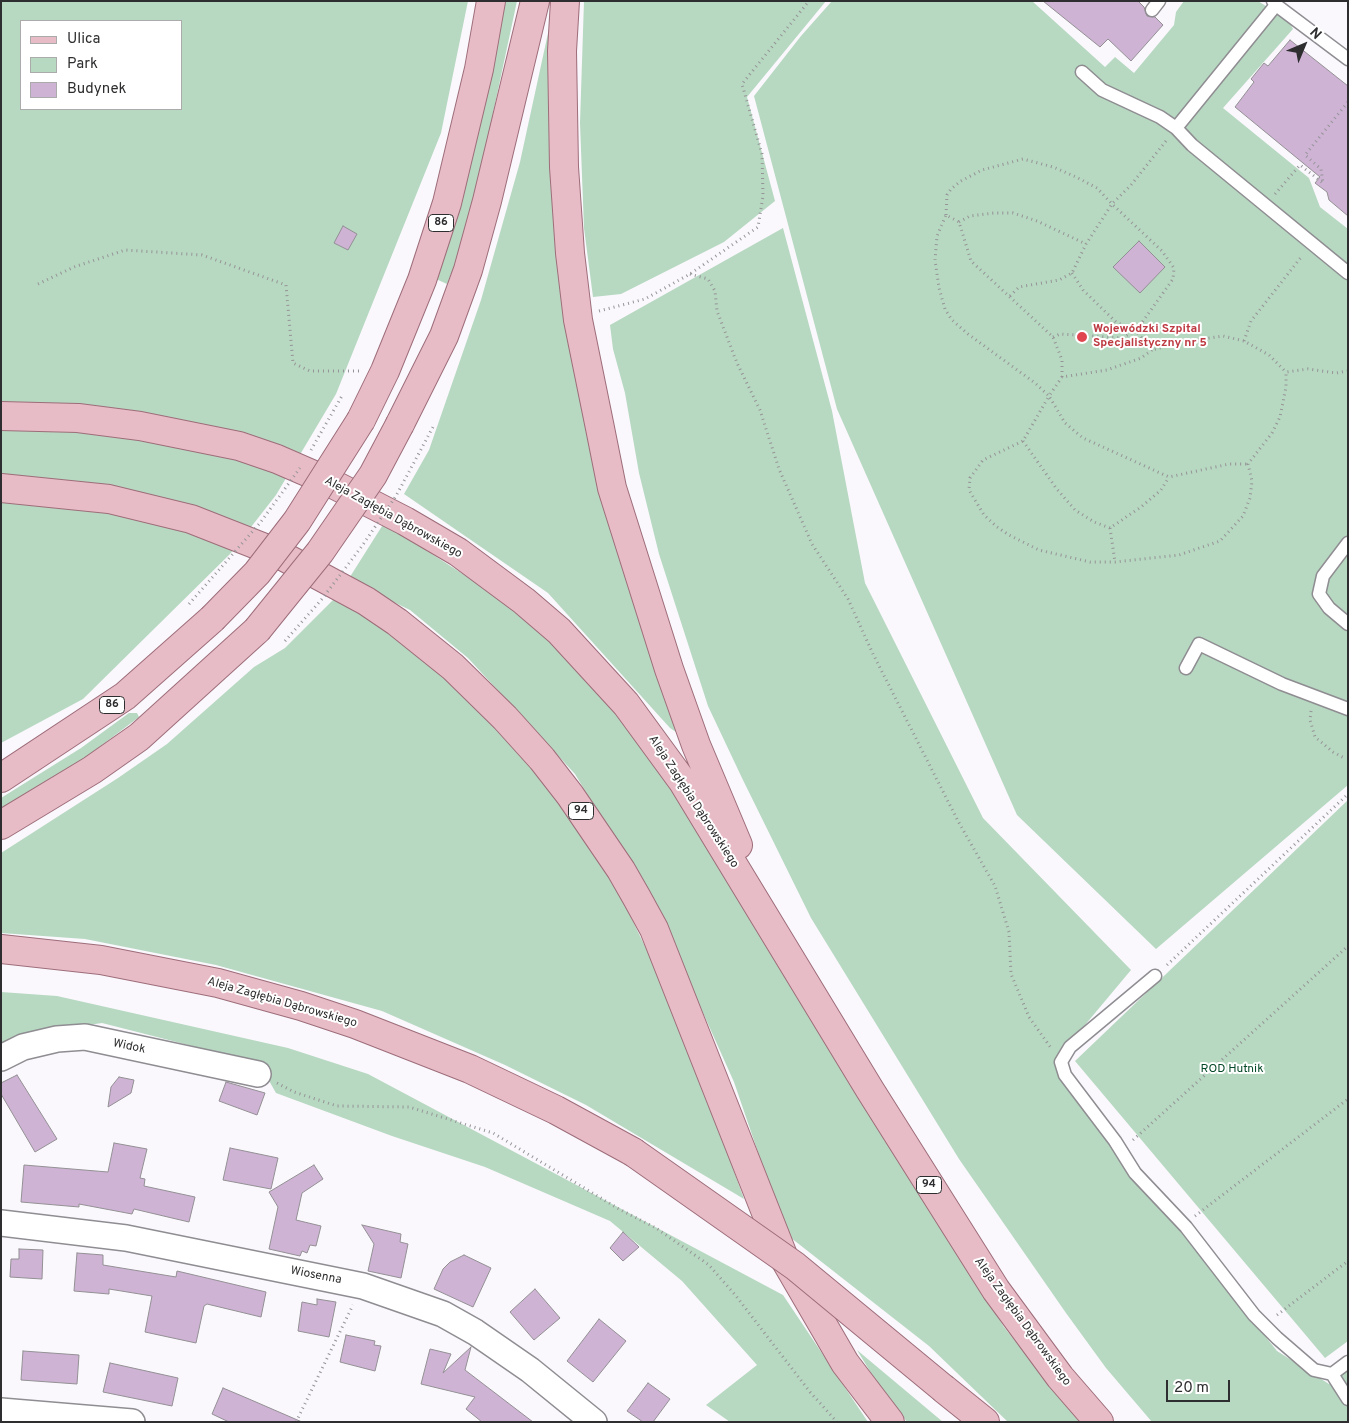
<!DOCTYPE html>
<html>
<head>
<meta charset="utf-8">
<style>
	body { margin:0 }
	#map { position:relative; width:1349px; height:1423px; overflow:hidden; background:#faf8fd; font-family:Overpass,sans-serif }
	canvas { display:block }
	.frame { position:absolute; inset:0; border:2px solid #2e2d2f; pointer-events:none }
	.legend { position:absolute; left:20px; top:20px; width:162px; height:90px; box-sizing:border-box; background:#fff; border:1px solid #ababac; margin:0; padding:6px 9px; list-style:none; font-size:15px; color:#2e2d2f }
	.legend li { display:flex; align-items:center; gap:10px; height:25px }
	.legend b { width:25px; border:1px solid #ababac }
	.north { position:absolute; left:1279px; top:20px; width:50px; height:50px; -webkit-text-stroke:4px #fff; paint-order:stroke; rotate:45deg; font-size:14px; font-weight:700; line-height:20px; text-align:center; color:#2e2d2f }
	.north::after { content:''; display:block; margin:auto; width:18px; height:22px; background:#2e2d2f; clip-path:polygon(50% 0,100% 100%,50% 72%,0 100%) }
	.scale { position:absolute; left:1166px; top:1380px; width:64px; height:22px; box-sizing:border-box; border:2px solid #2e2d2f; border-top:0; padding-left:6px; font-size:15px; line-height:18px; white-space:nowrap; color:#2e2d2f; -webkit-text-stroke:4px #fff; paint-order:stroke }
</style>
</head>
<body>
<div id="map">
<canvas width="1349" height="1423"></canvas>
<div class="frame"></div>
<ul class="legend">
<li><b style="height:6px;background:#e8bcc7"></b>Ulica</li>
<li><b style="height:14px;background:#b7d8c1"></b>Park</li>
<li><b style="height:14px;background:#ceb3d5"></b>Budynek</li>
</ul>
<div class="north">N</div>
<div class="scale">20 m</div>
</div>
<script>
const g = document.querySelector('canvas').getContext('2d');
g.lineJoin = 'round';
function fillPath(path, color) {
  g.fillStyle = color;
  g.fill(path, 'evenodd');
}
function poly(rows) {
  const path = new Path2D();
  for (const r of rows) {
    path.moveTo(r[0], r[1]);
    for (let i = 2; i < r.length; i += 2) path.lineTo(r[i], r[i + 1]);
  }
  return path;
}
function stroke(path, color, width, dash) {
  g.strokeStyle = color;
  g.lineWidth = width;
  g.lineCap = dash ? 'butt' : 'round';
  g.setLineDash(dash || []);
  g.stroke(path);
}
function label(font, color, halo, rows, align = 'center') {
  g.font = font + ' Overpass,sans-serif';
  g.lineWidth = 4;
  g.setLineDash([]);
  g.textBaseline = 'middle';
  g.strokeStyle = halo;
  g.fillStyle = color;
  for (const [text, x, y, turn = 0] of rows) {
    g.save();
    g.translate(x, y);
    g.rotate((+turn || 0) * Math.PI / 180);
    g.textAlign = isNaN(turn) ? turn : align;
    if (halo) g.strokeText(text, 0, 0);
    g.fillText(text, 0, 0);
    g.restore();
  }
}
fillPath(poly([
	[1,1,468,1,441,133,336,394,276,495,230,554,83,699,1,743],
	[21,21,181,21,181,109,21,109],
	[504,1,517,1,468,230,447,284,436,279,449,243,463,193],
	[555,1,557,191,679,734,670,728,548,593,404,494,429,450,481,300,520,162],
	[584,1,826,1,747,97,775,201,724,242,621,294,593,297,584,228,580,123],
	[832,1,1032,1,1105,67,1115,57,1134,73,1174,25,1176,12,1184,1,1258,1,1289,21,1293,29,1223,108,1309,178,1320,207,1348,229,1348,785,1156,949,1017,815,837,409,754,96,801,36],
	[783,228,832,411,865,583,983,818,1131,970,1054,1062,1116,1151,1277,1351,1329,1384,1348,1370,1348,1422,1152,1422,1106,1368,1066,1313,959,1159,811,918,742,778,708,706,659,554,639,473,625,393,613,349,610,325],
	[384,523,486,589,541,633,617,711,699,830,1004,1327,1079,1422,1008,1422,929,1346,786,1234,734,1082,679,959,649,897,575,774,468,658,410,610,348,580],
	[335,598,391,632,465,695,521,752,610,874,654,965,718,1127,744,1199,586,1105,505,1065,382,1011,216,965,85,939,1,933,1,853,118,778,167,744,254,667,285,648],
	[129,713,137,713,139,717,65,773,1,811,1,798,81,748],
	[1348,800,1348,1341,1325,1358,1075,1061],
	[1,992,57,996,288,1048,368,1074,783,1295,868,1422,730,1422,706,1405,757,1365,682,1281,610,1221,485,1167,392,1136,276,1093,259,1063,102,1023,33,1033,1,1048],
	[857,1350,943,1422,907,1422,879,1386]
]), '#b7d8c1');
const building = poly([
	[1043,1,1138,1,1144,7,1147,16,1155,17,1163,25,1131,61,1108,39,1100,47,1043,1],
	[1290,40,1348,86,1348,216,1329,200,1327,192,1315,183,1320,177,1235,107,1254,82,1251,79,1264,63,1268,66,1290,40],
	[343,226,357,234,348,250,334,243,343,226],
	[1139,241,1165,267,1140,293,1113,267,1139,241],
	[17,1075,57,1139,35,1152,1,1094,1,1083,17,1075],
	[119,1077,134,1080,131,1093,108,1107,111,1087,119,1077],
	[226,1082,265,1093,257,1115,219,1101,226,1082],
	[114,1143,147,1149,140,1178,145,1179,144,1186,195,1197,189,1222,134,1209,132,1214,79,1204,79,1207,21,1202,24,1165,108,1172,114,1143],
	[230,1148,278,1158,271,1189,223,1180,230,1148],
	[314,1165,323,1179,302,1193,296,1220,321,1226,316,1246,310,1245,307,1253,302,1251,300,1256,269,1249,278,1207,269,1192,314,1165],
	[362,1225,401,1234,400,1242,408,1244,401,1278,368,1271,374,1244,362,1225],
	[623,1232,639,1247,623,1261,610,1248,623,1232],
	[19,1249,43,1250,42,1279,10,1277,11,1259,19,1259,19,1249],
	[77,1253,103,1255,103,1265,176,1277,177,1271,266,1292,261,1317,207,1304,204,1306,196,1343,145,1332,152,1296,109,1289,109,1294,74,1291,77,1253],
	[464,1255,491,1268,473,1307,434,1289,443,1269,450,1262,464,1255],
	[535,1289,560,1318,534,1340,510,1312,535,1289],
	[317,1299,336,1302,329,1337,298,1331,302,1302,317,1305,317,1299],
	[599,1319,626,1341,593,1382,567,1361,599,1319],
	[346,1335,375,1341,374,1345,381,1346,375,1371,340,1362,346,1335],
	[471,1347,465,1370,533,1422,482,1422,466,1409,475,1397,421,1384,430,1349,451,1354,443,1373,471,1347],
	[23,1351,79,1355,77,1384,21,1380,23,1351],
	[110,1363,178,1378,172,1406,103,1392,110,1363],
	[648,1383,670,1399,653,1422,643,1422,627,1411,648,1383],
	[223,1388,249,1399,302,1422,229,1422,212,1414,223,1388]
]);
fillPath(building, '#ceb3d5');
stroke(building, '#939094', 1);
const service = poly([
	[1273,1,1276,5,1176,128,1192,145,1348,273],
	[1276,5,1348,59],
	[1152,10,1159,1],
	[1082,72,1102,90,1160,117,1176,128],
	[1348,543,1323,576,1319,594,1329,608,1348,624],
	[1186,668,1199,644,1282,684,1348,709],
	[1155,976,1070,1047,1061,1062,1065,1075,1115,1141,1135,1173,1186,1227,1254,1315,1277,1338,1314,1370,1332,1374,1348,1399],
	[1332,1374,1348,1362]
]);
const minor = poly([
	[1,1058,23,1047,57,1039,85,1037,258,1074],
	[1,1223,126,1238,363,1286,443,1314,475,1332,530,1370,594,1422],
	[1,1411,132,1422]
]);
const primary = poly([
	[565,1,562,51,564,167,570,253,578,320,600,428,612,488,669,669,696,745,738,845],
	[1,416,78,418,140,426,239,446,277,459,323,479,405,521,458,552,524,601,559,631,626,704,683,782,870,1090,996,1290,1060,1377,1099,1422],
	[361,420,385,371,422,280,447,203,479,69,491,1],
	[400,424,444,336,468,270,487,201,535,1],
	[1,488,109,499,191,519,275,552,366,601,397,622,453,667,505,718,542,759,570,795,621,870,637,898,654,929,784,1258,845,1363,890,1422],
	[1,778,125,696,212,619],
	[1,825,92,770,139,737,257,630],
	[1,949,101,960,218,983,301,1006,355,1024,470,1069,556,1110,633,1152],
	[944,1389,985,1422]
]);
stroke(service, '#8f8d92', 15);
stroke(minor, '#8f8d92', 28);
stroke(primary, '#9d6d7a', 30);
stroke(poly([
	[1275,194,1300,165,1323,183,1321,169,1305,155,1348,102],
	[946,215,947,195,951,189,961,181,982,170,1023,159,1053,167,1076,177,1097,188,1112,204,1131,185,1166,141],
	[959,222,970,216,994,213,1013,213,1037,221,1086,244],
	[1072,273,1083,290,1116,322,1136,331],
	[690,274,708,279,715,291,717,311,737,363,760,410,779,469,812,544,848,599,873,654,958,821,995,886,1009,932,1011,974,1029,1017,1051,1048],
	[38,284,74,267,125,250,202,255,286,285,293,363,310,371,360,371],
	[1010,296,1019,287,1059,280,1072,273,1086,244,1112,204,1162,251,1174,268,1173,279,1136,331,1152,350,1182,342,1223,336,1244,341,1269,355,1286,372],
	[599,311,645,299,690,274,758,227,763,196,762,154,742,84,809,1],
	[1053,337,1060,334,1122,338,1135,331],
	[1244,341,1251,321,1302,256],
	[1152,350,1141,358,1107,370,1062,377,1049,396,1065,423,1083,438,1169,477,1229,464,1248,464],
	[1062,377,1062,360,1053,337,971,261,959,222,946,215,937,236,935,260,939,288,945,309,952,320,968,334,1035,383,1049,396,1023,441,983,460,970,478,969,490,984,515,997,527,1009,535,1039,550,1090,562,1115,562,1179,555,1220,541,1243,516,1250,498,1252,481,1248,464,1272,433,1280,417,1286,387,1286,372,1308,369,1336,373,1348,371],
	[1023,441,1056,488,1075,510,1094,522,1110,528,1141,507,1161,490,1169,477],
	[1110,528,1115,562],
	[1311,711,1310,720,1315,737,1333,752,1344,758],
	[1167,965,1348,794],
	[277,1083,294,1092,337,1106,409,1107,493,1133,619,1209,656,1228,709,1265,736,1296,810,1392,837,1422],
	[1133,1140,1348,946],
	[1195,1216,1348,1099],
	[1277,1315,1348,1261],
	[296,1422,353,1305]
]), '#959497', 3, [1, 4]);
stroke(service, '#fff', 12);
stroke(minor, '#fff', 25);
stroke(primary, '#e8bcc7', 28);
const primaryBridge = poly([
	[212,619,257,573,297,521,361,420],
	[257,630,320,552,373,475,400,424],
	[633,1152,795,1266,944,1389]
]);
stroke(primaryBridge, '#9d6d7a', 30, []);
stroke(poly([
	[311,450,343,394],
	[189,604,260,523,300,468],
	[285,641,322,599,362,546,396,496,433,427]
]), '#959497', 3, [1, 4]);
stroke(primaryBridge, '#e8bcc7', 28);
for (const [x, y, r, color] of [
	[1082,337,6,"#e0444e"]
]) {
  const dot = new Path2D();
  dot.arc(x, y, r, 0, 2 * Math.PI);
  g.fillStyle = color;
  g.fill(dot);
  stroke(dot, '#fff', 2);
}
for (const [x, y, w] of [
	[441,223,25],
	[112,705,25],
	[581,811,25],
	[929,1185,25]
]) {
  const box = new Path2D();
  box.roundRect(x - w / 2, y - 8.5, w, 17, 4);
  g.fillStyle = '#fff';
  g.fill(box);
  stroke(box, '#2e2d2f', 1);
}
label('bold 11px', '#2e2d2f', null, [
	["86",441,223],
	["86",112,705],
	["94",581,811],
	["94",929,1185]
]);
label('bold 12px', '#be3a42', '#fff', [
	["Wojewódzki Szpital",1093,330],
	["Specjalistyczny nr 5",1093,344]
], 'left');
label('12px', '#2e2d2f', '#fff', [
	["Aleja Zagłębia Dąbrowskiego",393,518,29],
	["Aleja Zagłębia Dąbrowskiego",693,802,57],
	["Aleja Zagłębia Dąbrowskiego",282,1003,16],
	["Widok",129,1047,12],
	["Wiosenna",316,1276,11],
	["Aleja Zagłębia Dąbrowskiego",1022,1322,54]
]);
label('12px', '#044927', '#fff', [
	["ROD Hutnik",1232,1070]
]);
</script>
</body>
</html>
